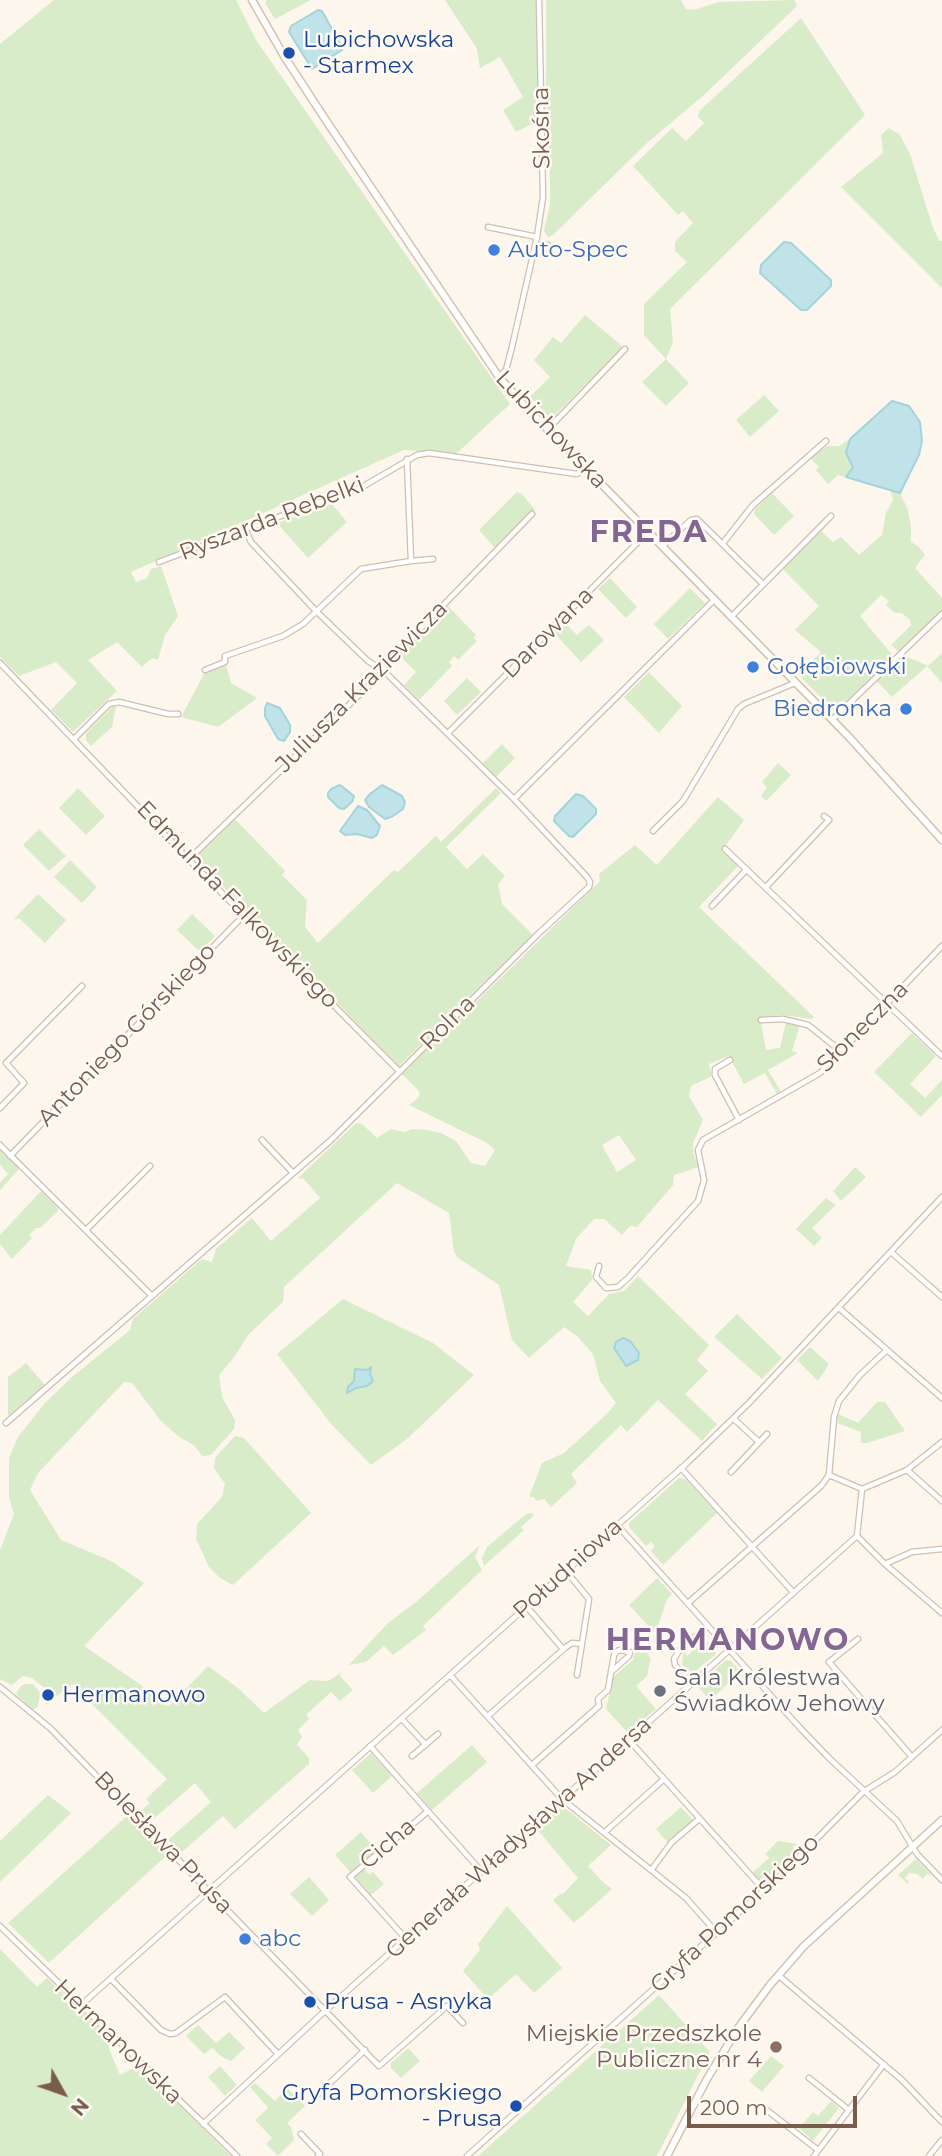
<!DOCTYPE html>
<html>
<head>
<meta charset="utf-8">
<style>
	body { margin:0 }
	#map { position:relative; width:942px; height:2156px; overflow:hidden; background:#fdf6ec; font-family:Montserrat,sans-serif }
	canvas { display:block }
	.north { position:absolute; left:28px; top:2058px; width:70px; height:70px; -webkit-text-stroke:5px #fffaf3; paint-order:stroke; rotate:130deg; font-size:19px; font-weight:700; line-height:28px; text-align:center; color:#7a5c4d }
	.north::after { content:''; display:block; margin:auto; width:24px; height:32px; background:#7a5c4d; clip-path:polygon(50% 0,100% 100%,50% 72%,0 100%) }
	.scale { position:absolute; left:687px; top:2096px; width:170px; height:32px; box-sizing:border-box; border:4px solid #7a5c4d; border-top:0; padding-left:9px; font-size:21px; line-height:24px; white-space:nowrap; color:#7a5c4d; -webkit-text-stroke:5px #fffaf3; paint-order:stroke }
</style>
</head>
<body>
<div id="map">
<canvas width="942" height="2156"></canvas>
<div class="north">N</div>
<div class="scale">200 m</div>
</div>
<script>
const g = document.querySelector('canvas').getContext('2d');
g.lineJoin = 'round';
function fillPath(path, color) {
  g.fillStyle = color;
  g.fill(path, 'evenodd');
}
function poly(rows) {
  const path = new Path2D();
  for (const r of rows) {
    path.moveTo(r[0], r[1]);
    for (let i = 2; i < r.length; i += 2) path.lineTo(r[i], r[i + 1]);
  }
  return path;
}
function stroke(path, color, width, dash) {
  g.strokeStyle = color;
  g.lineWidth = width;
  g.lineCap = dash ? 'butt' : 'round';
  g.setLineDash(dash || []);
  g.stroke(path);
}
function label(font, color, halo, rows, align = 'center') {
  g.font = font + ' Montserrat,sans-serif';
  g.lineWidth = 5;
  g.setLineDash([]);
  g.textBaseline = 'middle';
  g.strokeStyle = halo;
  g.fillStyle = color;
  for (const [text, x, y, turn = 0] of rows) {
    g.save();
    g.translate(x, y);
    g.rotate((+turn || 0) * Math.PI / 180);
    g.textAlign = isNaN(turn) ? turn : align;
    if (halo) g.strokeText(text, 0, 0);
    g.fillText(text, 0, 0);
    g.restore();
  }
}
fillPath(poly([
	[54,0,236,0,256,40,510,404,456,454,404,450,131,572,136,582,147,578,151,569,161,566,178,616,165,635,158,660,152,658,142,667,117,642,88,660,117,691,73,732,51,710,77,683,56,662,19,676,0,657,0,44],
	[267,0,311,0,275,19,265,3],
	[445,0,536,0,538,121,516,132,503,110,523,97,500,57,480,68,477,49],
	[546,0,681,0,686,9,694,10,719,2,794,0,797,6,705,94,646,144,553,235,548,237,544,231,550,204,550,180,546,98],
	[801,18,865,115,670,309,673,342,666,359,689,383,666,406,642,382,666,359,644,335,644,304,687,262,675,251,675,242,693,223,683,211,678,215,633,166,672,128,686,141,704,123,698,117,699,111],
	[889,128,900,135,910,154,932,225,939,241,942,241,942,288,841,187,883,153,881,135],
	[585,315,623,347,551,419,530,397,550,377,534,360,553,337,561,343],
	[764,395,779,411,750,437,736,420],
	[850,439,846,453,853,467,846,477,838,475,828,484,816,470,819,467,810,458,827,446,839,446],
	[890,490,900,493,908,510,911,527,911,542,918,546,925,555,915,568,942,598,942,612,902,651,898,651,891,645,911,625,910,620,902,613,895,613,886,605,889,601,881,595,860,616,894,657,835,712,798,674,821,652,795,630,819,606,782,568,820,530,833,542,841,537,859,555,882,535,886,513,893,500],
	[517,492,522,494,535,510,496,549,479,530],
	[772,493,794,516,774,535,754,514,755,509],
	[332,504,347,522,308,558,277,523],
	[610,578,637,607,626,618,598,589],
	[690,588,705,603,668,639,654,624],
	[446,604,476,635,474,638,477,641,458,660,454,656,449,662,452,666,419,700,404,685,416,672,401,657,392,660],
	[565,623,577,635,589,625,604,640,581,662,554,633],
	[942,653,942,683,927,666,892,697,876,680,903,655,928,666],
	[226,665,231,683,257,698,218,727,181,717,205,672],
	[649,672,682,706,659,733,624,697],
	[467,678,481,692,457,715,444,701],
	[114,705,116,706,112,727,91,746,86,740,86,733],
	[502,744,515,758,496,777,483,763],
	[778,763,791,775,766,801,761,796,767,787,762,782],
	[78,788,105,816,86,835,59,808],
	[496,788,501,793,446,847,467,869,483,854,505,876,498,884,502,904,533,935,399,1066,199,862,198,855,235,819,285,871,282,875,307,900,305,927,318,943,394,870,398,872,436,836,441,842],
	[718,797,744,820,722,851,738,866,699,907,814,1017,812,1019,781,1015,760,1017,766,1050,780,1048,786,1022,800,1025,792,1051,798,1053,768,1070,781,1092,777,1094,765,1073,744,1084,729,1056,709,1064,712,1076,691,1086,689,1096,703,1120,693,1143,693,1153,699,1167,674,1175,673,1185,637,1227,630,1226,622,1235,604,1219,594,1219,576,1239,566,1266,591,1270,592,1280,573,1302,588,1316,609,1294,624,1291,638,1276,709,1345,697,1360,708,1371,685,1394,717,1424,702,1441,658,1400,627,1432,621,1425,571,1474,577,1483,551,1507,544,1499,537,1501,534,1497,529,1497,542,1463,564,1453,608,1413,616,1403,600,1381,593,1354,577,1336,564,1327,529,1358,512,1340,499,1285,458,1258,454,1252,449,1213,397,1183,284,1287,283,1302,248,1335,235,1356,219,1375,222,1397,235,1420,234,1429,211,1455,202,1456,194,1445,179,1437,161,1421,132,1383,124,1382,38,1473,30,1490,61,1540,111,1561,144,1583,84,1646,141,1685,160,1704,169,1706,208,1666,238,1688,264,1713,310,1680,328,1681,341,1673,340,1676,353,1690,340,1701,331,1692,306,1715,309,1719,298,1730,302,1737,297,1745,309,1758,309,1764,235,1829,223,1816,181,1853,168,1840,211,1802,195,1783,150,1822,140,1812,150,1803,146,1799,167,1779,72,1684,47,1704,45,1703,49,1698,49,1692,32,1678,23,1676,12,1685,0,1679,0,1550,14,1514,9,1498,9,1458,18,1437,45,1403,72,1377,130,1330,133,1319,202,1259,212,1262,216,1249,252,1218,271,1241,320,1198,304,1179,298,1178,356,1123,362,1124,377,1138,391,1129,404,1132,413,1129,428,1130,441,1133,456,1141,471,1163,485,1166,495,1150,487,1143,409,1105,418,1098,420,1092,402,1074,600,881,599,874,635,845,657,865],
	[619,1135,636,1160,617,1172,602,1145],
	[39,829,66,856,49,871,23,845],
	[70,860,97,887,82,903,54,877],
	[38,894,66,920,45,943,20,919,14,919],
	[192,914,215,936,200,952,177,930],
	[912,1033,936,1056,910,1084,925,1098,942,1080,942,1095,921,1117,874,1072],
	[0,1147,19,1166,19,1169,0,1190,0,1183,8,1174,0,1164],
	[855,1167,866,1177,841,1201,833,1191],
	[41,1191,58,1208,58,1211,40,1228,36,1228,29,1235,32,1238,12,1259,0,1244,0,1235],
	[826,1198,836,1205,812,1228,822,1238,814,1246,796,1229],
	[343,1299,433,1343,474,1375,407,1439,371,1465,332,1425,277,1354],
	[737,1314,782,1358,762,1379,714,1337],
	[810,1347,829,1364,818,1381,797,1360],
	[26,1363,45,1385,8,1416,8,1377],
	[877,1402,885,1402,905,1431,867,1443,861,1443,861,1432,837,1423,838,1414,858,1423],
	[235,1436,244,1438,311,1513,233,1585,220,1578,209,1567,196,1539,197,1524,222,1497,225,1484,214,1468,215,1458],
	[679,1478,686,1479,717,1513,663,1565,651,1551,655,1546,651,1542,646,1546,629,1527,629,1523],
	[531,1513,534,1515,521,1527,524,1530,484,1566,482,1558,487,1547,526,1514],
	[480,1545,475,1557,482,1570,423,1626,426,1630,393,1655,384,1646,366,1662,349,1665,387,1624,416,1602],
	[657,1578,672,1594,667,1599,658,1626,653,1631,629,1605],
	[702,1636,716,1651,716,1654,697,1670,687,1672,682,1664,683,1655,685,1652,687,1656,694,1649,693,1644,695,1648,702,1642],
	[635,1649,645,1651,651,1658,647,1676,636,1686,656,1709,628,1733,606,1709,613,1677,633,1660],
	[726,1660,731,1661,741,1672,710,1700,697,1686],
	[26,1684,33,1684,40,1693,38,1706,33,1710,16,1694,21,1686],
	[472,1745,487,1762,432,1810,417,1793],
	[371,1753,392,1776,373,1793,352,1770],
	[48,1795,71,1813,0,1882,0,1841],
	[681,1807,694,1821,669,1844,656,1829],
	[560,1808,565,1808,611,1845,588,1866,604,1883,612,1889,574,1923,553,1900,562,1893,562,1895,578,1878,537,1829],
	[128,1815,167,1855,49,1963,8,1923],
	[361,1832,377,1851,351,1873,335,1855],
	[778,1841,798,1844,793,1847,796,1851,761,1883,752,1873,769,1858,765,1854],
	[916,1859,932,1876,927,1874,923,1879,917,1874,909,1873,905,1878,909,1882,908,1884,898,1875],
	[363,1868,369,1874,373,1872,384,1884,371,1895,354,1876],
	[309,1877,329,1900,312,1916,290,1894],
	[507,1906,562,1968,534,1993,516,1974,488,1999,463,1971,480,1950,478,1944],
	[0,1949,37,1987,47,1978,110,2038,109,2049,120,2075,139,2065,231,2156,0,2156],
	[659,1995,710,2052,657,2156,478,2156],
	[198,2025,216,2043,229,2032,245,2048,231,2061,222,2057,212,2048,204,2054,186,2036],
	[408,2048,420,2061,401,2078,391,2068,391,2063],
	[771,2056,784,2066,762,2092,749,2081],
	[220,2066,237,2085,225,2096,208,2077],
	[255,2083,275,2101,287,2088,305,2106,287,2123,291,2127,294,2140,278,2156,266,2144,272,2138,255,2120,268,2108,250,2087],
	[831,2101,839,2108,813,2141,799,2128,813,2112,818,2116]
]), '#d8ecc9');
const water = poly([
	[318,10,322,11,342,47,342,50,312,69,289,32,291,26,318,10],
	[784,242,791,243,831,280,831,286,807,310,801,310,760,273,761,265,784,242],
	[892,401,909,406,920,422,922,441,919,455,900,493,846,477,853,467,846,453,850,439,892,401],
	[267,703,280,708,290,725,290,732,284,741,278,739,265,716,265,708,267,703],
	[340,785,354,796,352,802,344,809,339,808,328,797,328,793,331,789,340,785],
	[382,785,402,796,405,802,403,809,393,816,385,819,369,807,365,800,370,794,382,785],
	[576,794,583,796,596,809,596,814,573,837,569,836,554,821,555,816,576,794],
	[358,806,367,810,380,826,377,835,372,838,357,834,345,835,340,831,358,806],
	[623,1338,630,1341,639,1353,638,1360,626,1366,614,1348,616,1342,623,1338],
	[371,1367,370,1374,373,1381,367,1386,356,1388,347,1393,348,1387,354,1381,355,1369,367,1370,371,1367]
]);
fillPath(water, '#bfe3e8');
stroke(water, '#a5d3da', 2);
const street = poly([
	[488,227,537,237],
	[532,256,538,254,548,245],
	[499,377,506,370,512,347,537,237,543,197,539,0],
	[548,429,625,349],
	[246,531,251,542,316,611,368,661,384,671,514,799],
	[723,543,753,505,826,441],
	[662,546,691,520,697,519,763,584],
	[411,561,433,559],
	[159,562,267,521,362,487,417,455,429,453,577,474,586,469],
	[731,617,831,516],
	[0,663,196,867,400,1072],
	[205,670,225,662,225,656,283,636,303,624,361,569,411,561,407,459],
	[832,720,942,614],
	[448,733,648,532],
	[74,739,109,704,119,702,168,714,178,714],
	[653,831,683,801,738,709,744,704,795,683],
	[725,849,942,1056],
	[190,858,384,671,384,666,532,514],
	[766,887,829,820,824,816],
	[712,906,747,869],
	[761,1020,783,1019,808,1025,842,1052],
	[730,1060,715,1069,715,1075,739,1120],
	[0,1108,24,1083,6,1063,82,986],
	[262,1140,293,1173],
	[0,1145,152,1296],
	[10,1156,244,915],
	[87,1229,150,1166],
	[891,1252,942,1297],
	[599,1266,596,1277,606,1288,618,1287,628,1278,698,1201,704,1180,698,1150,703,1140,820,1073,942,946],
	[839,1308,942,1398],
	[734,1419,759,1442],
	[6,1423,330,1141,537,935,589,887,590,882,587,877,514,799,714,600],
	[681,1468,793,1592],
	[907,1470,942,1501],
	[731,1472,767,1434],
	[829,1475,862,1489],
	[617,1525,801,1729,830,1759,897,1821,917,1854,942,1880],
	[857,1536,885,1564,942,1613],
	[885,1564,912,1552,942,1549],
	[566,1571,589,1599,577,1675],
	[688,1603,821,1486,829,1475,834,1417,839,1401,860,1375,887,1350],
	[527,1607,563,1649],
	[858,1639,829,1662,912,1757],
	[450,1675,562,1799,686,1898,717,1933],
	[692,1684,675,1665,674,1659,679,1651,708,1626],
	[0,1687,50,1728,379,2066,447,2006,463,2023],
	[489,1715,566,1647,572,1643,582,1644],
	[402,1719,426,1745],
	[629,1740,764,1890],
	[370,1746,482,1872],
	[412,1756,438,1734],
	[532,1765,599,1706,598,1699,608,1690,611,1672,614,1655,616,1652,619,1650,630,1652,629,1656,611,1672],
	[605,1832,664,1779],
	[652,1869,672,1842,699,1819],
	[0,1926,237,2156],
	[406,1939,350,1877,427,1812],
	[778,1975,902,2080,942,2122],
	[111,1979,161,2030,170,2034,176,2033,225,1997,278,2054],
	[80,2006,687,1463,749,1403,942,1197],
	[809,2078,849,2110],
	[317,2095,365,2050],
	[768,2111,818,2150],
	[203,2124,326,2010,857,1536,862,1489,907,1470,942,1442],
	[301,2134,320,2154,318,2156],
	[467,2156,783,1873,863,1792,895,1772,942,1730],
	[814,2156,884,2064],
	[929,2156,942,2140]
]);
const secondary = poly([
	[252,0,284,56,327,122,499,377,522,403,849,737,942,840],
	[667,2156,707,2079,738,2028,770,1985,804,1946,942,1820]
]);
stroke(street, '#d1beb0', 7);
stroke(secondary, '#d6c0b0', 9);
stroke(street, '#fff', 4.5);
stroke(secondary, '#fff', 6);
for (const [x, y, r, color] of [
	[289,53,7,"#1a4fb4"],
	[494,250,7,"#3f7fe0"],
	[753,667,7,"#3f7fe0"],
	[906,709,7,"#3f7fe0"],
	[660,1691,7,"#6b7280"],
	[48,1695,7,"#1a4fb4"],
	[245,1939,7,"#3f7fe0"],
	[310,2002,7,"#1a4fb4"],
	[776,2047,7,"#8d6e63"],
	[516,2106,7,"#1a4fb4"]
]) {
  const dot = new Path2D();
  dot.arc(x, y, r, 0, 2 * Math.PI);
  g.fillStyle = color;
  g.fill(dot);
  stroke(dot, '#fffaf3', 2.5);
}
label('23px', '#164399', '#fffaf3', [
	["Lubichowska",303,40],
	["- Starmex",303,66],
	["Hermanowo",62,1695],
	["Prusa - Asnyka",324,2002],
	["Gryfa Pomorskiego",502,2093,"right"],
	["- Prusa",502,2119,"right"]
], 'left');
label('23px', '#7a5c4d', '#fffaf3', [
	["Skośna",542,128,-91],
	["Lubichowska",551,430,47],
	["Ryszarda Rebelki",272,519,-21],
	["Darowana",548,633,-45],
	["Juliusza Kraziewicza",362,687,-45],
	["Edmunda Falkowskiego",237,905,46],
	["Rolna",448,1023,-45],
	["Słoneczna",863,1027,-45],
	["Antoniego Górskiego",127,1035,-46],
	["Południowa",568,1569,-42],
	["Generała Władysława Andersa",519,1838,-42],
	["Bolesława Prusa",163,1843,46],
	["Cicha",388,1844,-40],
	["Gryfa Pomorskiego",735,1914,-43],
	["Hermanowska",118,2042,44]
]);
label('23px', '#366cbe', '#fffaf3', [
	["Auto-Spec",508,250],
	["Gołębiowski",767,667],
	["Biedronka",892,709,"right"],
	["abc",259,1939]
], 'left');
label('23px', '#5b616d', '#fffaf3', [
	["Sala Królestwa",674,1678],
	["Świadków Jehowy",674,1704]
], 'left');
label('23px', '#785e54', '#fffaf3', [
	["Miejskie Przedszkole",762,2034],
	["Publiczne nr 4",762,2060]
], 'right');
g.letterSpacing = '2px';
label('bold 30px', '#846695', '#fffaf3', [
	["FREDA",649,533],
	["HERMANOWO",728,1641]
]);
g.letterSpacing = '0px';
</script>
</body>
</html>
